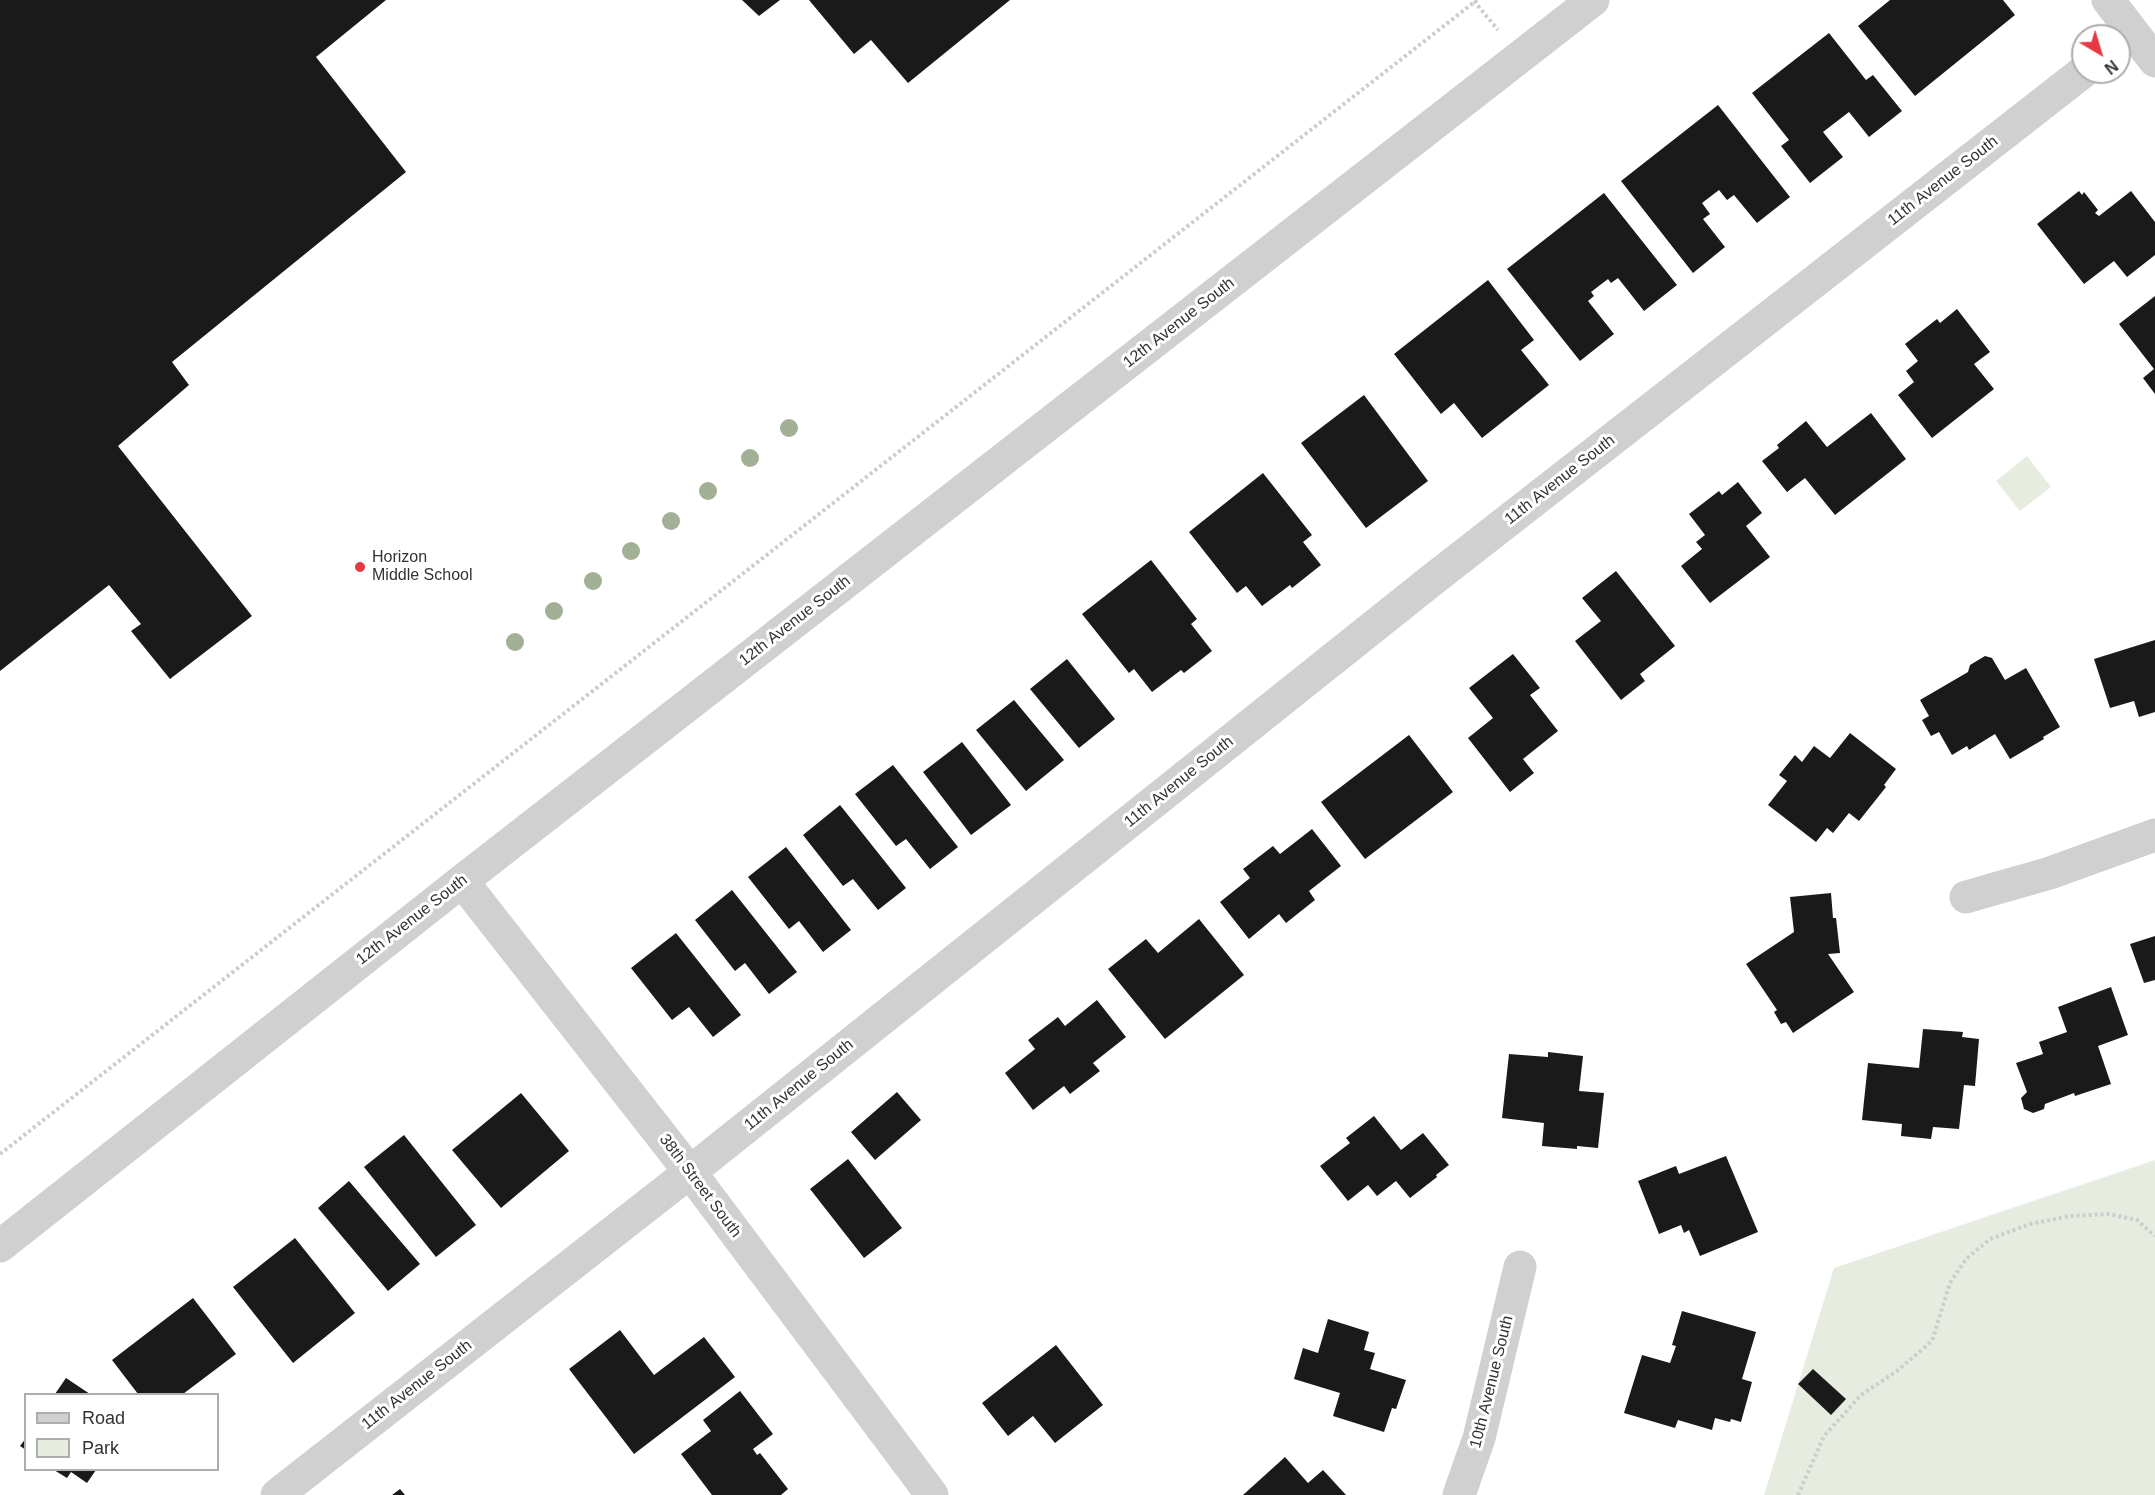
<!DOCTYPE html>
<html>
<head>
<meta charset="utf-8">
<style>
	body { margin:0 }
	#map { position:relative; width:2155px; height:1495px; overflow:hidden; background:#fff; font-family:Arial,sans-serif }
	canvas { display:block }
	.legend { position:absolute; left:24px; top:1393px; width:195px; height:78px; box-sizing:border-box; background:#fff; border:2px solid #adadad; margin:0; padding:8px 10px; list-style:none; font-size:18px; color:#333 }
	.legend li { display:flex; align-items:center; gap:12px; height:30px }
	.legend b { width:30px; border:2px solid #adadad }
	.north { position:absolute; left:2071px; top:24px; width:60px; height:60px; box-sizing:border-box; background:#fff; border:2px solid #adadad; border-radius:50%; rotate:142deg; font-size:16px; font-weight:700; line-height:24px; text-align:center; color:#333 }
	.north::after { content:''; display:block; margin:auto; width:21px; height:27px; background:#e63946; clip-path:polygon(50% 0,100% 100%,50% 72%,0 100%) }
</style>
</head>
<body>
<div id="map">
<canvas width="2155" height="1495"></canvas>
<ul class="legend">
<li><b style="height:8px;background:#d0d0d0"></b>Road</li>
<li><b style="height:16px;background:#e6ecdf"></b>Park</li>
</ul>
<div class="north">N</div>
</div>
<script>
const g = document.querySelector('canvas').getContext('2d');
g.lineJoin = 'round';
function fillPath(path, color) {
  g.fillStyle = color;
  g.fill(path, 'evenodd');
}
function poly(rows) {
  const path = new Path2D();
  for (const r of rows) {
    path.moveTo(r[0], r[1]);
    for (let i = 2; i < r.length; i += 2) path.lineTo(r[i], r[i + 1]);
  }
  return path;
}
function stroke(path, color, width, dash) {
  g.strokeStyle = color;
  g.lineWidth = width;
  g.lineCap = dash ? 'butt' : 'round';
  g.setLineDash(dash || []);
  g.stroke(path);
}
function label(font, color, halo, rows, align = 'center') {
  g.font = font + ' Arial,sans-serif';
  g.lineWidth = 6;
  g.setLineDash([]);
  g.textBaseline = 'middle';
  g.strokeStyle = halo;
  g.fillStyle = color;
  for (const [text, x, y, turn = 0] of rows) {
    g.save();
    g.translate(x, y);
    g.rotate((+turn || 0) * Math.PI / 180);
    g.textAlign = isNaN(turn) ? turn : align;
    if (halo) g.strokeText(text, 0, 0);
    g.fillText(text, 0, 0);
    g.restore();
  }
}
fillPath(poly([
	[2027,456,2051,487,2020,511,1996,481],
	[2155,1160,2155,1495,1764,1495,1834,1268]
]), '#e6ecdf');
fillPath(poly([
	[0,0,386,0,316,57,406,172,172,362,189,385,118,446,252,616,170,679,131,631,141,624,109,585,0,671],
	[742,0,780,0,759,16],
	[809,0,1010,0,908,83,871,40,854,54],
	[1890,0,2003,0,2015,15,1915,96,1858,26],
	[1829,33,1866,80,1873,75,1902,111,1869,137,1849,112,1823,132,1843,157,1810,183,1781,146,1789,140,1752,93],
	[1718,105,1790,197,1757,223,1734,195,1727,200,1719,190,1702,203,1710,214,1703,219,1725,247,1693,273,1621,181],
	[2079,191,2082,195,2084,192,2098,210,2095,213,2099,216,2131,191,2155,222,2155,255,2127,277,2114,261,2084,284,2037,224],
	[1604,193,1677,285,1644,311,1618,278,1611,283,1608,279,1591,292,1594,296,1588,301,1614,334,1580,361,1507,269],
	[1488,280,1534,340,1521,350,1549,385,1482,438,1454,403,1441,414,1394,354],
	[2155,296,2155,394,2143,378,2154,369,2119,324],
	[1957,309,1990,352,1974,364,1994,389,1932,438,1898,395,1914,382,1906,371,1918,361,1905,344,1937,319,1940,323],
	[1364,395,1428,481,1366,528,1301,443],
	[1871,413,1906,459,1835,515,1805,478,1787,492,1762,461,1779,448,1777,445,1806,421,1827,447],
	[1263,473,1312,535,1303,542,1321,565,1292,588,1290,585,1262,606,1246,586,1237,593,1189,532],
	[1738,482,1762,513,1746,526,1770,557,1710,603,1681,566,1702,549,1696,542,1705,535,1689,514,1719,491,1722,495],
	[1151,560,1197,619,1191,624,1212,651,1184,673,1181,670,1152,692,1134,669,1129,673,1082,614],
	[1616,571,1675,646,1640,674,1645,681,1621,700,1575,641,1601,621,1582,598],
	[2155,640,2155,712,2139,717,2134,701,2110,708,2094,659],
	[1513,654,1540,688,1530,695,1558,731,1523,759,1534,773,1510,792,1468,738,1493,718,1469,688],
	[1985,656,1992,658,2005,680,2026,668,2060,727,2043,737,2044,739,2010,759,1995,734,1969,750,1967,746,1952,755,1939,732,1931,736,1922,720,1929,716,1920,700,1968,672,1970,665],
	[1067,659,1115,719,1079,748,1030,689],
	[1014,700,1064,760,1026,791,976,730],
	[1850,733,1896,769,1884,785,1886,787,1859,821,1849,813,1833,833,1827,828,1816,842,1768,805,1787,781,1779,775,1795,755,1802,762,1814,746,1830,758],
	[1409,735,1453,792,1365,859,1321,802],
	[962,742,1011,805,971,835,923,772],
	[893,765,958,847,930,869,906,839,896,846,855,794],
	[840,805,906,888,878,910,853,879,843,886,803,835],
	[1312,829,1341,866,1309,891,1315,900,1286,923,1279,914,1249,939,1220,902,1250,878,1243,869,1273,846,1280,854],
	[786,847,851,930,823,952,799,921,789,929,748,877],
	[732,890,797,972,769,994,745,963,735,971,695,920],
	[1831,893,1833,918,1836,918,1840,953,1828,954,1854,992,1793,1033,1786,1022,1781,1024,1774,1012,1777,1010,1746,964,1794,932,1790,897],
	[1199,919,1244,975,1165,1039,1108,969,1146,939,1158,953],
	[676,933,741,1015,713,1037,689,1007,672,1020,631,968],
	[2155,936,2155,980,2144,983,2130,944],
	[2111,987,2128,1035,2098,1046,2111,1084,2075,1096,2074,1093,2045,1104,2044,1109,2033,1113,2024,1109,2021,1098,2027,1092,2016,1063,2043,1054,2039,1042,2067,1032,2058,1007],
	[1097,1000,1126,1037,1093,1063,1100,1071,1070,1094,1064,1086,1033,1110,1005,1073,1035,1049,1028,1040,1058,1017,1065,1026],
	[1923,1029,1963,1032,1962,1037,1979,1039,1975,1086,1964,1085,1959,1129,1933,1127,1931,1139,1901,1136,1902,1124,1862,1120,1868,1063,1919,1068],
	[1548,1052,1583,1056,1579,1091,1604,1093,1598,1148,1577,1146,1577,1149,1542,1146,1544,1123,1502,1118,1509,1054,1548,1057],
	[897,1092,921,1120,875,1160,851,1132],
	[521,1093,569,1151,501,1208,452,1150],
	[1374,1116,1401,1150,1423,1133,1449,1165,1436,1175,1437,1177,1410,1198,1396,1181,1377,1196,1368,1185,1348,1201,1320,1166,1350,1143,1346,1138],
	[404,1135,476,1225,436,1257,364,1167],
	[1726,1156,1758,1232,1700,1256,1689,1230,1684,1233,1681,1225,1659,1234,1638,1181,1676,1166,1679,1174],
	[848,1159,902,1228,864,1258,810,1189],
	[349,1181,420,1264,388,1291,318,1208],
	[295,1238,355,1313,293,1363,233,1287],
	[193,1298,236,1354,183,1394,138,1394,112,1360],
	[1682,1311,1756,1332,1742,1379,1752,1382,1741,1422,1731,1419,1730,1422,1715,1418,1712,1430,1678,1420,1675,1428,1624,1413,1642,1355,1670,1363,1676,1346,1672,1345],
	[1328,1319,1369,1332,1364,1350,1375,1353,1370,1369,1406,1380,1396,1409,1392,1408,1384,1432,1333,1416,1340,1393,1294,1379,1303,1348,1318,1353],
	[620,1330,654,1375,704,1337,735,1377,634,1454,569,1369],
	[1056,1345,1103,1405,1055,1443,1033,1416,1008,1436,982,1403],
	[1813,1369,1846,1399,1831,1415,1798,1384],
	[66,1378,90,1394,55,1394],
	[740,1391,773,1434,753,1449,757,1455,760,1453,788,1489,781,1495,712,1495,681,1454,711,1431,703,1420],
	[26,1438,26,1450,20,1446],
	[1285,1457,1308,1483,1323,1470,1346,1495,1243,1495],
	[54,1470,96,1470,87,1483,71,1472,67,1478],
	[400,1489,405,1495,392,1495]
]), '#1a1a1a');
stroke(poly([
	[1474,1,1498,30],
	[0,1154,1477,0],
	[1798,1495,1824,1436,1861,1395,1897,1371,1932,1341,1950,1283,1966,1259,1990,1239,2030,1224,2070,1216,2109,1214,2137,1220,2155,1236]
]), '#cdcdcd', 4, [3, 3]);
stroke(poly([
	[2108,0,2155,61],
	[462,881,690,1172,932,1495],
	[1966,897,2050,873,2155,835],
	[277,1495,690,1172,1432,580,2083,72],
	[1459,1495,1479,1438,1520,1267]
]), '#d0d0d0', 33);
stroke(poly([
	[0,1246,462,881,1593,0]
]), '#d0d0d0', 33);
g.fillStyle = '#a2b095';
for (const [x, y] of [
	[789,428],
	[750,458],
	[708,491],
	[671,521],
	[631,551],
	[593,581],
	[554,611],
	[515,642]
]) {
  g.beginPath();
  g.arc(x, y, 9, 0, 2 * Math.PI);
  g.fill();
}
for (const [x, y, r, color] of [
	[360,567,6,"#e63946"]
]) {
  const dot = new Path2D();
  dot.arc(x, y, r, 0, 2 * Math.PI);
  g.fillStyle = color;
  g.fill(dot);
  stroke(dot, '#fff', 2);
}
label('16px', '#333', '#fff', [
	["11th Avenue South",1943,181,-38],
	["12th Avenue South",1179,323,-38],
	["11th Avenue South",1560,480,-38],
	["12th Avenue South",795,621,-38],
	["11th Avenue South",1179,782,-39],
	["12th Avenue South",412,920,-38],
	["11th Avenue South",799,1085,-39],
	["38th Street South",700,1186,53],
	["10th Avenue South",1492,1382,-76],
	["11th Avenue South",417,1385,-38]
]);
label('16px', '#333', '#fff', [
	["Horizon",372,558],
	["Middle School",372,576]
], 'left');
</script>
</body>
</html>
